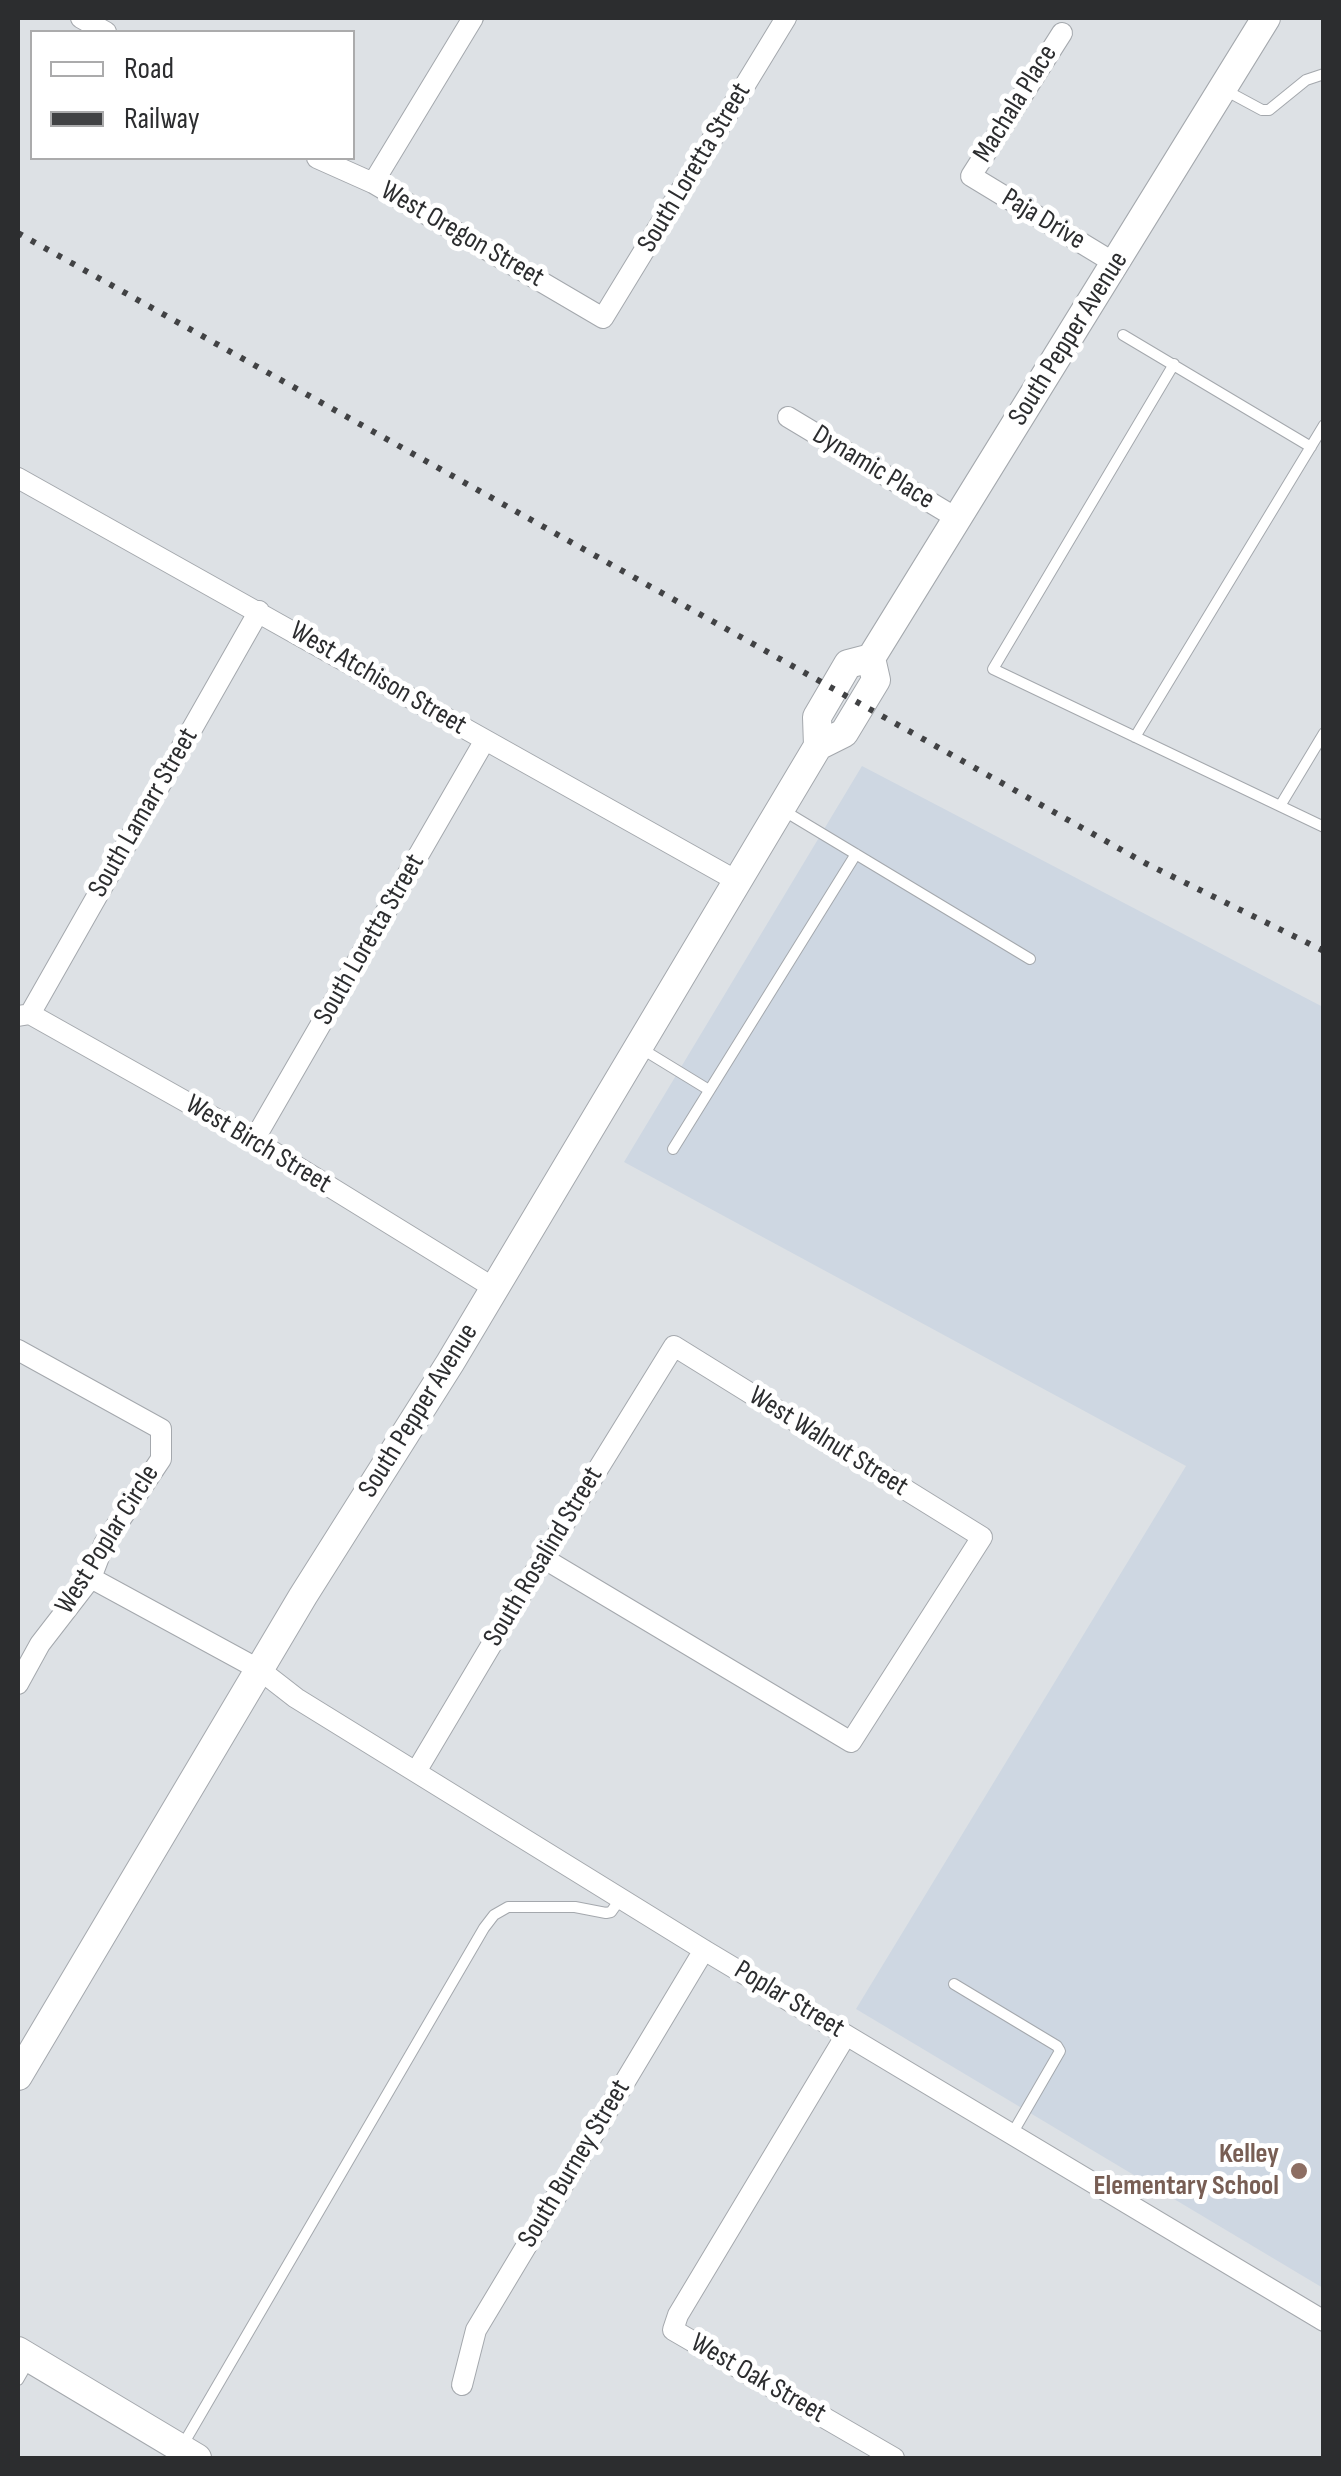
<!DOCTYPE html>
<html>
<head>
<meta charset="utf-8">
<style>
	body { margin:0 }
	#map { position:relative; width:1341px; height:2476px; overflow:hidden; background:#dde1e5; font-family:"Sofia Sans Condensed",sans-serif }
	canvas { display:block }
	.frame { position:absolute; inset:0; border:20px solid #2c2d2f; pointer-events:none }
	.legend { position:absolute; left:30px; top:30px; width:325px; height:130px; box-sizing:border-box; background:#fff; border:2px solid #ababac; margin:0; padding:12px 18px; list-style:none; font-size:30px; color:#2c2d2f }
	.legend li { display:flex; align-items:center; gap:20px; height:50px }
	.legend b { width:50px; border:2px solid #ababac }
</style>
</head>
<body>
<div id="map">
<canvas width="1341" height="2476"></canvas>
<div class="frame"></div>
<ul class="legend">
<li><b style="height:12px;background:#fff"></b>Road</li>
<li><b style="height:12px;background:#414244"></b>Railway</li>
</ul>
</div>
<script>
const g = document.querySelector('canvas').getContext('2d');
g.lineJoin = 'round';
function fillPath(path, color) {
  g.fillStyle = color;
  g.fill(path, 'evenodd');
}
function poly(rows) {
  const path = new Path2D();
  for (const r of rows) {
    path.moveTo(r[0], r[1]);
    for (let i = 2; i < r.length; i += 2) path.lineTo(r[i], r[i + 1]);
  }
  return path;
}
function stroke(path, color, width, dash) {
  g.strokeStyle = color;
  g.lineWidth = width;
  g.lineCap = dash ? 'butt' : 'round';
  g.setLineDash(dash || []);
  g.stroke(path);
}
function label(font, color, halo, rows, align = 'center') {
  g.font = font + ' "Sofia Sans Condensed",sans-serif';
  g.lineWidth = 10;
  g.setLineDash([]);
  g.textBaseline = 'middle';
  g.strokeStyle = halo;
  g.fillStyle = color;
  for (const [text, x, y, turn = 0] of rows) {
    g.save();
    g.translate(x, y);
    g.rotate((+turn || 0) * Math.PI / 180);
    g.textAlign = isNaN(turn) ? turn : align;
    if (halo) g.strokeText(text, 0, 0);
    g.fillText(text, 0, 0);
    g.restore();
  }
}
fillPath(poly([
	[862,766,1323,1007,1323,2288,856,2009,1186,1466,624,1162]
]), '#ced7e2');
const service = poly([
	[1223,89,1262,110,1269,110,1306,80,1324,74],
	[1123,335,1311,447],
	[1174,364,993,669,1324,827],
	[1135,737,1324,425],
	[1280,806,1324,733],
	[781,809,1030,959],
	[642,1049,709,1090],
	[673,1149,856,854],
	[954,1984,1057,2046,1060,2051,1012,2134],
	[18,2380,30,2359],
	[181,2448,484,1928,494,1915,508,1907,575,1907,606,1913,611,1912,621,1898]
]);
const minor = poly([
	[81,18,106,32],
	[1062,33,971,176,1116,264],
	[317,158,373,183,603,318,786,18],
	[373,183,473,18],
	[788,417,958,519],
	[18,478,737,881],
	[30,1014,259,611],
	[18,1016,30,1014,254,1140,494,1288],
	[254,1140,485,740],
	[18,1350,161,1429,161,1459,104,1544,91,1578,40,1644,18,1684],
	[91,1578,260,1670,296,1698,704,1950,1324,2321],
	[417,1770,543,1558,674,1346,982,1537,851,1742,543,1558],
	[846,2035,678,2315,673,2330,894,2458],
	[462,2385,476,2330,704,1950]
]);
const secondary = poly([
	[818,746,844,733,876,680,871,658,1266,18],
	[18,2076,303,1596,450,1363,818,746,817,717,848,664,871,658],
	[18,2351,197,2458]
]);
stroke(service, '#a4a8ad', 12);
stroke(minor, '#a4a8ad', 22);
stroke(secondary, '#a4a8ad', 30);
stroke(service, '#fff', 10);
stroke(minor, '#fff', 20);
stroke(secondary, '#fff', 28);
stroke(poly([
	[18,233,1145,863,1324,951]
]), '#414244', 6, [5, 10]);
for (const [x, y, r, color] of [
	[1299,2171,10,"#8d6e63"]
]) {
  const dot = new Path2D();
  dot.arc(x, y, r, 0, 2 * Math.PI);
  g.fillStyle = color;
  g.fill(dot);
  stroke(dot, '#fff', 4);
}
label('28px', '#2c2d2f', '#fff', [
	["Machala Place",1016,104,-58],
	["South Loretta Street",695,168,-59],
	["Paja Drive",1043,220,31],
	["West Oregon Street",462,235,30],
	["South Pepper Avenue",1069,339,-58],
	["Dynamic Place",873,468,31],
	["West Atchison Street",378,679,30],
	["South Lamarr Street",144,813,-60],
	["South Loretta Street",370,940,-60],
	["West Birch Street",258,1145,31],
	["South Pepper Avenue",419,1411,-58],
	["West Walnut Street",828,1442,32],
	["West Poplar Circle",108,1540,-58],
	["South Rosalind Street",544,1557,-59],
	["Poplar Street",789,2000,31],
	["South Burney Street",575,2164,-59],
	["West Oak Street",758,2379,30]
]);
label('bold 28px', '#785e54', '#fff', [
	["Kelley",1279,2155],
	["Elementary School",1279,2187]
], 'right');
</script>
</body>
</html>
